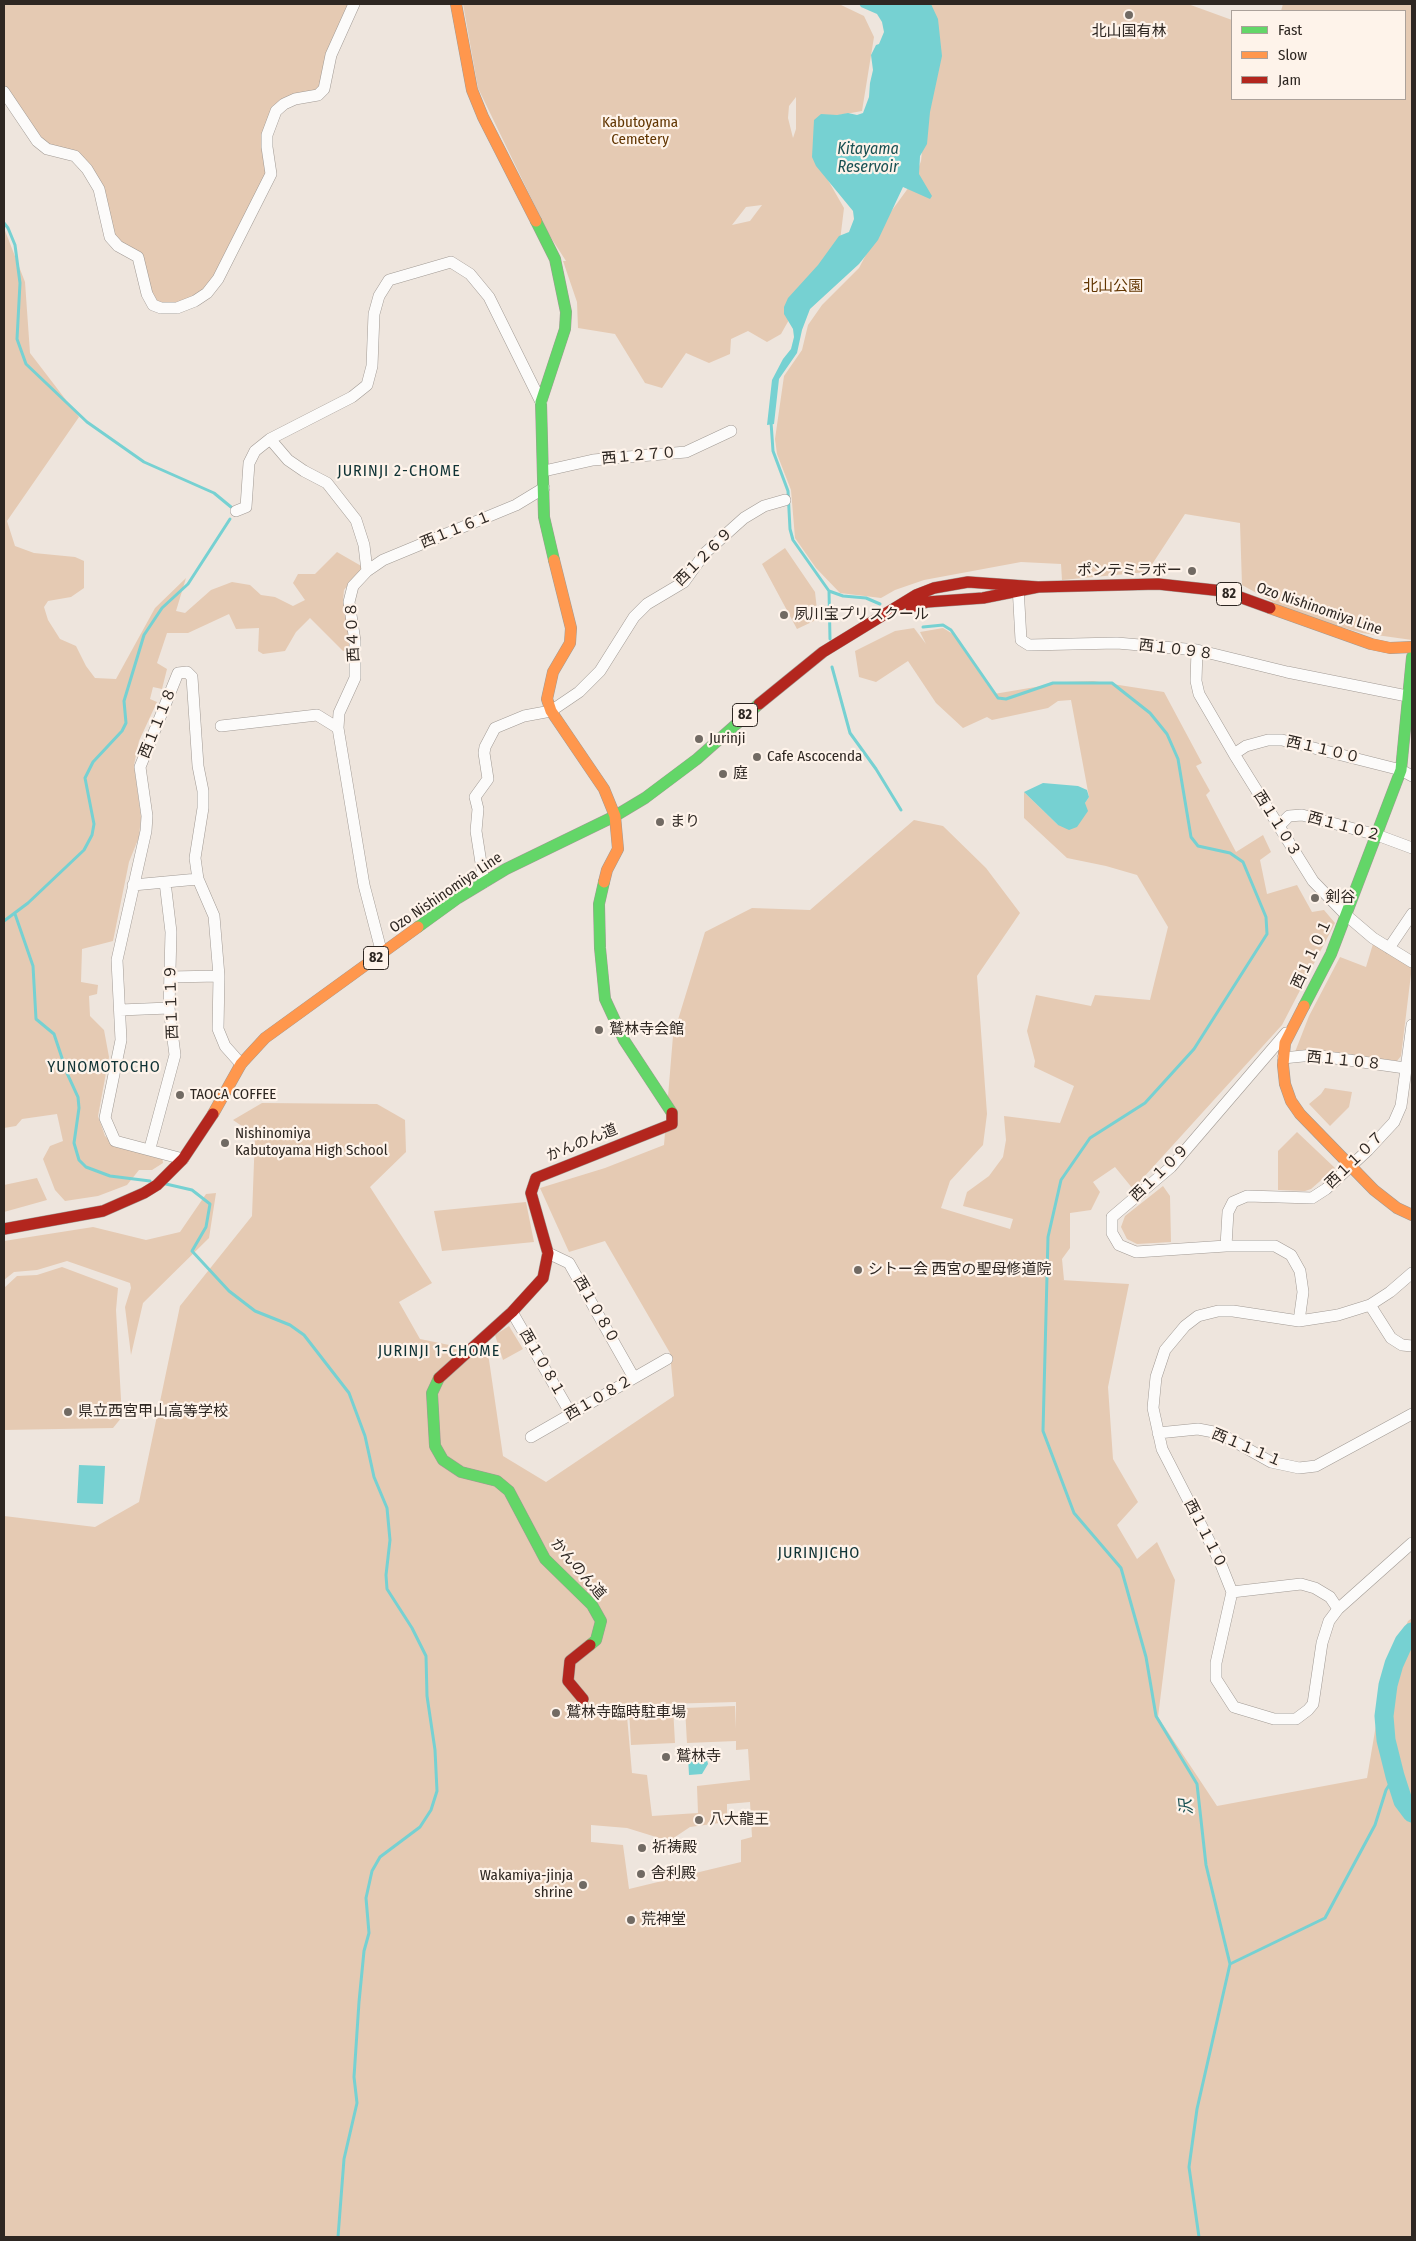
<!DOCTYPE html>
<html>
<head>
<meta charset="utf-8">
<style>
	body { margin:0 }
	#map { position:relative; width:1416px; height:2241px; overflow:hidden; background:#eee5dd; font-family:"Fira Sans Condensed",sans-serif }
	canvas { display:block }
	.frame { position:absolute; inset:0; border:5px solid #2e2722; pointer-events:none }
	.legend { position:absolute; left:1231px; top:10px; width:175px; height:90px; box-sizing:border-box; background:#fef3ea; border:1px solid #aba19a; margin:0; padding:6px 9px; list-style:none; font-size:15px; color:#2e2722 }
	.legend li { display:flex; align-items:center; gap:10px; height:25px }
	.legend b { width:25px; border:1px solid #aba19a }
</style>
</head>
<body>
<div id="map">
<canvas width="1416" height="2241"></canvas>
<div class="frame"></div>
<ul class="legend">
<li><b style="height:6px;background:#63d668"></b>Fast</li>
<li><b style="height:6px;background:#ff974d"></b>Slow</li>
<li><b style="height:6px;background:#b3261e"></b>Jam</li>
</ul>
</div>
<script>
const g = document.querySelector('canvas').getContext('2d');
g.lineJoin = 'round';
function fillPath(path, color) {
  g.fillStyle = color;
  g.fill(path, 'evenodd');
}
function poly(rows) {
  const path = new Path2D();
  for (const r of rows) {
    path.moveTo(r[0], r[1]);
    for (let i = 2; i < r.length; i += 2) path.lineTo(r[i], r[i + 1]);
  }
  return path;
}
function stroke(path, color, width, dash) {
  g.strokeStyle = color;
  g.lineWidth = width;
  g.lineCap = dash ? 'butt' : 'round';
  g.setLineDash(dash || []);
  g.stroke(path);
}
function label(font, color, halo, rows, align = 'center') {
  g.font = font + ' "Fira Sans Condensed","Noto Sans JP",sans-serif';
  g.lineWidth = 4.5;
  g.setLineDash([]);
  g.textBaseline = 'middle';
  g.strokeStyle = halo;
  g.fillStyle = color;
  for (const [text, x, y, turn = 0] of rows) {
    g.save();
    g.translate(x, y);
    g.rotate((+turn || 0) * Math.PI / 180);
    g.textAlign = isNaN(turn) ? turn : align;
    if (halo) g.strokeText(text, 0, 0);
    g.fillText(text, 0, 0);
    g.restore();
  }
}
fillPath(poly([
	[4,4,351,4,322,87,316,92,274,109,266,174,216,276,205,289,193,298,176,305,155,302,142,256,120,243,113,235,90,166,48,145,18,109,4,85],
	[463,4,839,4,864,16,874,37,862,111,823,118,813,154,844,208,839,249,813,277,781,334,767,342,748,331,731,339,730,354,709,363,686,353,662,388,645,383,615,334,578,328,577,302,563,261,566,261,548,233,478,88],
	[796,97,796,129,793,138,788,118,789,106],
	[762,205,750,221,732,225,746,207],
	[929,4,1188,4,1232,20,1232,99,1405,99,1405,11,1281,11,1283,4,1412,4,1412,640,1362,633,1293,613,1242,585,1240,523,1185,514,1147,572,1062,580,1061,564,1021,562,924,580,895,590,881,598,840,593,816,568,795,538,791,490,777,454,775,439,784,376,802,350,808,325,822,305,859,268,882,224,914,180,921,161,930,72],
	[4,228,25,282,30,353,79,417,7,521,15,546,34,553,75,557,84,561,84,588,71,597,48,601,44,607,48,620,60,639,76,646,86,666,95,678,116,679,155,608,186,578,176,611,185,613,211,590,232,582,250,585,261,595,275,597,293,606,305,600,293,583,298,574,315,574,337,552,363,567,344,590,343,601,355,647,343,651,310,618,296,632,285,651,263,654,258,651,259,628,236,629,229,614,188,633,167,633,157,663,167,669,162,689,153,687,150,699,157,702,139,741,134,765,141,817,139,837,129,862,113,941,82,949,81,982,98,985,97,994,89,996,90,1016,104,1030,109,1057,98,1116,105,1136,118,1147,162,1156,163,1163,152,1170,139,1170,127,1185,98,1196,65,1201,55,1190,43,1159,50,1146,63,1141,57,1114,22,1119,16,1126,4,1128],
	[785,548,815,592,818,619,797,629,762,564],
	[914,628,926,644,920,632,943,628,953,634,994,694,1065,682,1093,681,1164,692,1202,763,1196,766,1210,791,1206,795,1236,852,1263,835,1271,852,1260,860,1267,894,1297,885,1312,912,1324,910,1335,923,1282,1025,1133,1189,1115,1167,1093,1182,1100,1192,1091,1210,1070,1213,1070,1248,1062,1259,1064,1280,1061,1280,1129,1284,1108,1387,1113,1459,1138,1502,1117,1525,1137,1559,1157,1542,1175,1580,1158,1717,1217,1806,1367,1778,1384,1678,1408,1621,1412,1618,1412,2237,4,2237,4,1516,95,1527,139,1502,180,1306,252,1216,255,1135,233,1120,262,1103,377,1104,405,1120,406,1152,370,1187,432,1283,399,1302,420,1339,488,1353,503,1456,546,1482,674,1396,670,1353,605,1241,569,1252,540,1188,605,1168,664,1145,673,1036,705,932,752,908,810,910,914,820,943,826,986,868,1020,913,977,976,987,1114,983,1145,950,1181,941,1208,1010,1229,1013,1219,963,1206,967,1192,989,1176,1003,1157,1006,1140,1004,1116,1060,1123,1074,1086,1034,1067,1035,1061,1027,1031,1036,995,1091,1006,1095,995,1150,1000,1168,927,1137,875,1106,866,1067,858,1024,818,1024,792,1058,825,1085,803,1089,797,1071,700,1058,701,1048,708,992,720,987,717,963,728,936,703,908,661,876,682,859,677,855,651,895,631],
	[736,1702,736,1729,735,1706,685,1708,687,1743,736,1741,736,1750,748,1749,750,1780,697,1786,698,1813,652,1816,647,1775,632,1773,626,1705],
	[750,1802,752,1837,741,1840,741,1862,629,1889,623,1845,591,1842,591,1825,627,1828,669,1841,690,1827,727,1822,727,1804],
	[1373,944,1412,966,1401,1056,1397,1061,1314,1049,1295,1052,1309,1016,1340,957,1366,967],
	[1325,1088,1352,1092,1349,1107,1330,1126,1309,1104,1321,1094],
	[1297,1132,1335,1168,1311,1189,1305,1191,1278,1190,1278,1151],
	[37,1178,47,1200,4,1212,4,1185],
	[1163,1186,1170,1196,1171,1242,1137,1244,1127,1239,1121,1227,1125,1216],
	[216,1193,209,1238,143,1303,131,1355,125,1307,131,1288,130,1283,67,1261,37,1270,14,1272,4,1280,4,1241,93,1227,146,1240,180,1232,206,1194],
	[526,1202,534,1242,442,1251,434,1211],
	[62,1267,118,1288,116,1310,122,1417,113,1428,4,1430,4,1288,17,1276,37,1275],
	[509,1326,523,1349,503,1360,495,1335],
	[673,1707,675,1743,631,1745,629,1709]
]), '#e5cab3');
fillPath(poly([
	[859,4,931,4,938,19,942,56,930,112,927,144,920,156,919,174,932,196,930,199,903,187,878,240,859,264,810,309,802,330,797,353,779,379,774,424,767,425,772,380,783,359,791,349,794,337,793,329,784,314,784,307,788,298,818,265,839,236,849,232,854,219,853,211,816,166,812,157,814,120,821,114,837,115,848,113,857,115,863,113,869,97,870,83,873,70,871,55,876,45,879,44,884,32,882,22,877,14,861,7],
	[1043,783,1078,786,1087,790,1089,797,1085,803,1088,811,1077,827,1069,830,1058,825,1024,792],
	[79,1465,105,1466,103,1504,77,1503],
	[695,1756,695,1763,701,1762,700,1757,706,1756,708,1764,702,1774,689,1775,688,1757]
]), '#76d1d2');
stroke(poly([
	[4,223,8,228,15,245,20,283,17,339,26,364,87,422,144,462,214,493,231,507],
	[771,422,773,451,788,491,790,529,793,540,829,591,830,639],
	[829,591,843,596,866,598,880,604],
	[923,627,943,625,951,630,998,698,1006,699,1053,683,1112,683,1150,713,1167,734,1178,759,1191,837,1198,846,1230,853,1243,862,1266,917,1267,934,1194,1049,1145,1103,1090,1138,1061,1180,1048,1237,1043,1431,1074,1513,1121,1568,1146,1657,1156,1716,1197,1784,1206,1865,1230,1964,1197,2109,1189,2167,1199,2237],
	[832,667,850,733,876,769,901,810],
	[15,914,33,966,36,1019,54,1034,67,1073,78,1097,79,1108,74,1143,79,1160,86,1167,110,1176,150,1181],
	[4,921,28,903,84,850,92,835,94,824,85,778,93,762,122,731,126,723,124,701,144,635,162,608,188,584,230,519],
	[166,1184,192,1190,210,1204,206,1227,192,1251,229,1291,255,1311,290,1325,304,1335,349,1393,365,1436,374,1477,387,1508,390,1540,386,1575,387,1589,412,1628,426,1656,427,1696,435,1750,437,1791,431,1810,420,1827,380,1857,372,1871,366,1898,369,1933,364,1951,359,2002,354,2077,357,2103,344,2159,338,2237],
	[1230,1964,1325,1918,1375,1825,1386,1790,1395,1776]
]), '#76d1d2', 3);
stroke(poly([
	[1412,1632,1404,1642,1394,1664,1388,1685,1384,1716,1386,1740,1395,1776,1403,1801,1412,1813]
]), '#76d1d2', 19);
const street = poly([
	[4,92,37,141,47,149,75,156,87,169,99,189,110,237,118,246,138,257,147,294,153,305,161,308,177,308,195,301,207,293,218,279,271,174,267,147,267,135,276,111,284,104,295,99,318,95,324,89,331,55,354,4],
	[270,439,288,460,304,471,327,483,356,520,364,545,367,571,353,586,349,602,355,641,355,678,339,713,338,728,364,885,382,954],
	[544,471,593,460,686,452,731,431],
	[236,511,246,507,249,463,255,451,270,439,352,397,367,385,372,366,374,314,379,296,389,280,451,262,470,274,489,297,541,402],
	[367,571,383,560,516,505,544,488],
	[1018,586,1021,640,1029,645,1117,643,1197,650,1287,672,1412,697],
	[1197,650,1196,681,1199,694,1234,754,1313,881,1346,915,1373,938,1412,962],
	[221,726,317,715,338,728],
	[1234,754,1246,746,1268,740,1282,740,1401,770,1412,776],
	[1279,826,1289,816,1302,815,1377,835,1412,848],
	[484,882,476,831,478,809,475,797,488,779,484,753,485,747,495,728,524,716,551,711,579,692,600,671,634,617,647,604,684,582,705,553,744,518,764,506,785,500],
	[133,885,198,879],
	[1389,948,1412,914],
	[170,977,219,976],
	[120,1010,169,1008],
	[1286,1033,1171,1167,1112,1217,1112,1233,1119,1245,1136,1252,1226,1246,1275,1246,1291,1255,1300,1271,1303,1292,1299,1321],
	[1283,1058,1313,1055,1405,1068],
	[150,1148,175,1055,169,1008,171,932,165,882],
	[183,1159,115,1141,105,1118,121,1040,117,960,146,831,147,816,140,767,178,673,187,672,192,677,198,766,203,791,203,808,195,858,198,879,214,916,219,976,218,1029,225,1046,241,1064],
	[1226,1246,1228,1212,1233,1202,1247,1196,1312,1198,1326,1189,1368,1150,1394,1122,1401,1106,1412,1025],
	[548,1253,569,1263,634,1378],
	[1412,1273,1390,1292,1370,1305,1338,1315,1299,1321,1233,1311,1218,1311,1198,1316,1185,1326,1165,1350,1156,1377,1153,1408,1162,1449,1220,1562,1232,1592,1216,1663,1216,1679,1234,1707,1274,1719,1296,1719,1308,1710,1313,1704,1322,1643,1329,1621,1338,1609,1412,1543],
	[1370,1305,1391,1338,1402,1345,1412,1346],
	[512,1312,571,1414],
	[1158,1433,1198,1429,1219,1433,1271,1462,1299,1468,1316,1466,1412,1414],
	[531,1437,667,1359],
	[1232,1592,1301,1584,1315,1588,1330,1597,1338,1609]
]);
const fast = poly([
	[536,221,555,259,566,312,565,329,541,402,544,517,554,560],
	[604,882,599,904,600,948,605,999,624,1040,672,1113],
	[418,927,458,898,506,869,615,816,645,798,697,759,759,704],
	[1304,1006,1331,954,1401,770,1412,657],
	[439,1378,432,1393,435,1446,443,1460,461,1472,497,1481,509,1491,545,1559,592,1605,601,1621,596,1640,590,1645]
]);
const slow = poly([
	[456,4,472,90,483,117,536,221],
	[554,560,571,628,570,643,553,672,547,699,551,711,604,789,615,816,618,849,607,870,604,882],
	[1270,608,1371,644,1390,648,1412,647],
	[1304,1006,1285,1043,1283,1065,1285,1084,1291,1101,1300,1114,1374,1190,1397,1208,1412,1215],
	[213,1114,241,1064,265,1038,418,927]
]);
const jam = poly([
	[911,607,927,602,983,598,1038,587,1158,584,1223,591,1270,608],
	[759,704,823,652,916,595,934,588,968,582,1038,587],
	[4,1229,103,1211,144,1193,157,1185,183,1159,213,1114],
	[439,1378,512,1312,543,1278,548,1253,531,1193,536,1178,672,1124,672,1113],
	[583,1699,568,1681,570,1661,590,1645]
]);
stroke(street, '#a19a94', 12);
stroke(fast, '#a19a94', 12);
stroke(slow, '#a19a94', 12);
stroke(jam, '#a19a94', 12);
stroke(street, '#fcfbfa', 11);
stroke(fast, '#63d668', 11);
stroke(slow, '#ff974d', 11);
stroke(jam, '#b3261e', 11);
for (const [x, y, r, color] of [
	[1129,15,5,"#716a63"],
	[1192,571,5,"#716a63"],
	[784,615,5,"#716a63"],
	[699,739,5,"#716a63"],
	[757,757,5,"#716a63"],
	[723,774,5,"#716a63"],
	[660,822,5,"#716a63"],
	[1315,898,5,"#716a63"],
	[599,1030,5,"#716a63"],
	[180,1095,5,"#716a63"],
	[225,1143,5,"#716a63"],
	[858,1270,5,"#716a63"],
	[68,1412,5,"#716a63"],
	[556,1713,5,"#716a63"],
	[666,1757,5,"#716a63"],
	[699,1820,5,"#716a63"],
	[642,1848,5,"#716a63"],
	[641,1874,5,"#716a63"],
	[583,1885,5,"#716a63"],
	[631,1920,5,"#716a63"]
]) {
  const dot = new Path2D();
  dot.arc(x, y, r, 0, 2 * Math.PI);
  g.fillStyle = color;
  g.fill(dot);
  stroke(dot, '#fef3ea', 2);
}
for (const [x, y, w] of [
	[1229,594,25],
	[745,715,25],
	[376,958,25]
]) {
  const box = new Path2D();
  box.roundRect(x - w / 2, y - 11.5, w, 23, 4);
  g.fillStyle = '#fef3ea';
  g.fill(box);
  stroke(box, '#2e2722', 1);
}
label('bold 14px', '#2e2722', null, [
	["82",1229,594],
	["82",745,715],
	["82",376,958]
]);
label('15px', '#2e2722', '#fef3ea', [
	["北山国有林",1129,32,"center"],
	["ポンテミラボー",1182,571,"right"],
	["夙川宝プリスクール",794,615],
	["Jurinji",709,739],
	["Cafe Ascocenda",767,757],
	["庭",733,774],
	["まり",670,822],
	["剣谷",1325,898],
	["鷲林寺会館",609,1030],
	["TAOCA COFFEE",190,1095],
	["Nishinomiya",235,1134],
	["Kabutoyama High School",235,1151],
	["シトー会 西宮の聖母修道院",868,1270],
	["県立西宮甲山高等学校",78,1412],
	["鷲林寺臨時駐車場",566,1713],
	["鷲林寺",676,1757],
	["八大龍王",709,1820],
	["祈祷殿",652,1848],
	["舎利殿",651,1874],
	["Wakamiya-jinja",573,1876,"right"],
	["shrine",573,1893,"right"],
	["荒神堂",641,1920]
], 'left');
label('15px', '#623602', '#fef3ea', [
	["Kabutoyama",640,123],
	["Cemetery",640,140],
	["北山公園",1113,287]
]);
label('15px', '#2e2722', '#fef3ea', [
	["西１２７０",639,456,-5],
	["西１１６１",456,530,-22],
	["西１２６９",704,557,-45],
	["Ozo Nishinomiya Line",1319,609,19],
	["西４０８",353,632,-93],
	["西１０９８",1176,650,7],
	["西１１１８",158,723,-68],
	["西１１００",1323,750,13],
	["西１１０３",1277,824,58],
	["西１１０２",1344,827,15],
	["Ozo Nishinomiya Line",446,893,-34],
	["西１１０１",1312,954,-65],
	["西１１１９",172,1002,-92],
	["西１１０８",1344,1061,6],
	["かんのん道",582,1143,-22],
	["西１１０７",1355,1160,-44],
	["西１１０９",1160,1173,-44],
	["西１０８０",596,1310,60],
	["西１０８１",542,1363,60],
	["西１０８２",599,1398,-30],
	["西１１１１",1247,1448,23],
	["西１１１０",1205,1534,63],
	["かんのん道",578,1569,49]
]);
label('italic 16px', '#195153', '#fef3ea', [
	["Kitayama",868,150],
	["Reservoir",868,168],
	["沢",1187,1807,-96]
]);
g.letterSpacing = '1px';
label('16px', '#103335', '#fef3ea', [
	["JURINJI 2-CHOME",399,472],
	["YUNOMOTOCHO",104,1068],
	["JURINJI 1-CHOME",439,1352],
	["JURINJICHO",819,1554]
]);
g.letterSpacing = '0px';
</script>
</body>
</html>
